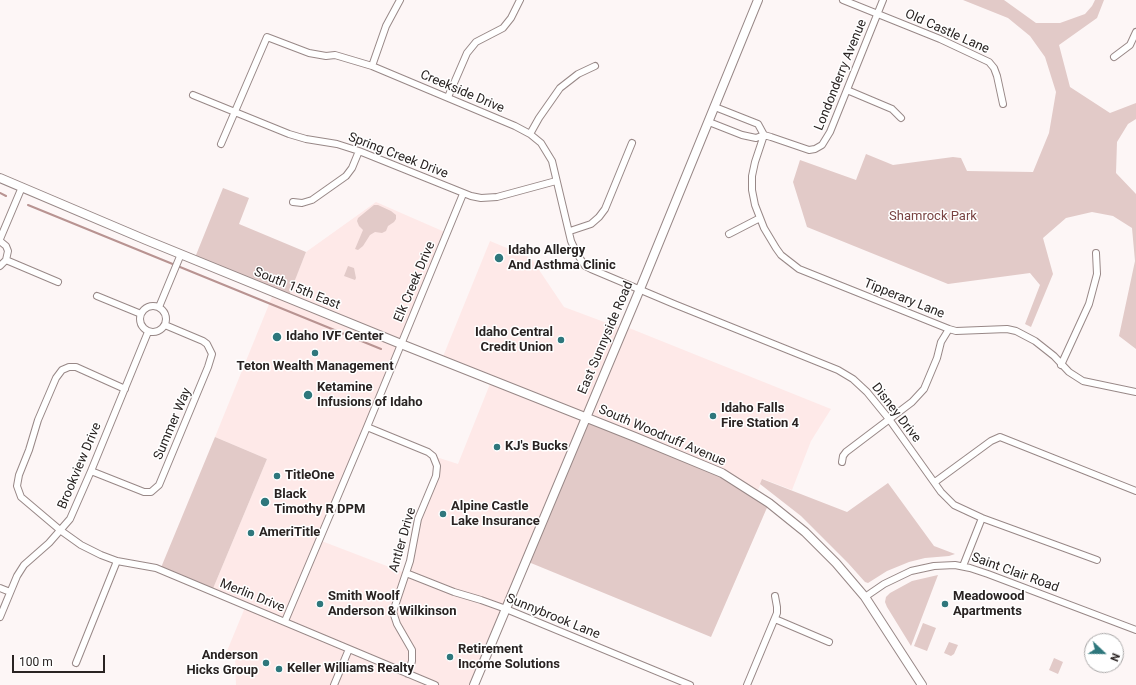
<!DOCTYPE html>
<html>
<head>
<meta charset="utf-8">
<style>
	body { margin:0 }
	#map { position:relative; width:1136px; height:685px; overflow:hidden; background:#fdf6f6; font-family:Roboto,sans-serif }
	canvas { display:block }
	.north { position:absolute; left:1084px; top:633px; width:40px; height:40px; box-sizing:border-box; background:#fff; border:1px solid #a9a7a7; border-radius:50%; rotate:112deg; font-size:11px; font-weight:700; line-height:16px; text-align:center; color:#292322 }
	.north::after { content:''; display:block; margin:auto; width:14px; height:18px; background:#2e777c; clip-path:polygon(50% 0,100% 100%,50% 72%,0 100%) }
	.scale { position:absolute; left:12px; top:655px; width:93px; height:18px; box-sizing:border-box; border:2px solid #292322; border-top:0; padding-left:5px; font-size:12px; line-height:14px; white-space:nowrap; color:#292322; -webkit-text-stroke:3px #fff; paint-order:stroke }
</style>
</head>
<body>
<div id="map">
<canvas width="1136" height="685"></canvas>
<div class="north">N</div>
<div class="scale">100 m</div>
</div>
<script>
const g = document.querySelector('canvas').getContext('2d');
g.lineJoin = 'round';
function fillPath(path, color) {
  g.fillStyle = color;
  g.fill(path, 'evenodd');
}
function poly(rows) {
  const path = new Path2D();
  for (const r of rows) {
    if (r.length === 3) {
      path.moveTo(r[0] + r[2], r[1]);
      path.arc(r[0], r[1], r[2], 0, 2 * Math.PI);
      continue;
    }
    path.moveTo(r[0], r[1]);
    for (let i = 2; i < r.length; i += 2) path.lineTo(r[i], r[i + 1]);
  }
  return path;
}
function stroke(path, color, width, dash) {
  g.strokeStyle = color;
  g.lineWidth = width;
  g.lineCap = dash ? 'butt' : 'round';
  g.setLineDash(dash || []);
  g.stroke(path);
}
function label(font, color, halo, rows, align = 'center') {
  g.font = font + ' Roboto,sans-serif';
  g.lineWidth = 3;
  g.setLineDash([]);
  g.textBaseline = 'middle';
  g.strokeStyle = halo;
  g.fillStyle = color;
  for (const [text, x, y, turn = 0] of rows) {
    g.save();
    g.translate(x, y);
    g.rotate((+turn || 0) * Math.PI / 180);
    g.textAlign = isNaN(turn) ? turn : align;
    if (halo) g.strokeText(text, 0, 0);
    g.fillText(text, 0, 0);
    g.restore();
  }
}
fillPath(poly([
	[376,202,447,233,319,540,405,573,418,519,436,476,433,456,458,464,492,379,442,359,490,241,531,258,564,307,623,329,624,326,831,409,811,441,792,490,763,479,756,494,586,417,474,685,236,685,235,655,227,651,246,605,212,591,267,459,215,437,274,292,288,297,306,252]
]), '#fee9e8');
fillPath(poly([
	[963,0,1004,0,1036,23,1060,23,1085,14,1092,6,1095,0,1104,0,1097,18,1059,45,1070,87,1110,113,1136,103,1136,119,1128,124,1117,142,1116,173,1136,194,1136,349,1119,336,1135,261,1132,228,1113,216,1092,212,1066,218,1043,238,1053,274,1031,327,1025,324,1040,285,1030,273,948,284,807,227,793,182,800,160,856,180,866,154,893,165,953,157,961,158,967,171,1033,172,1049,133,1056,92,1045,57,1030,36,1008,18],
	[223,188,249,198,239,224,306,252,288,298,194,260],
	[374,205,378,205,391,211,396,215,396,219,394,222,388,226,386,231,382,233,375,232,370,235,363,246,358,250,355,249,363,230,359,226,357,221,358,218],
	[348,266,354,268,356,278,355,280,344,276],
	[586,417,717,471,769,503,711,637,526,561],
	[215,437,267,459,212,591,160,570],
	[762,479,847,512,888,483,934,546,955,554,949,556,925,558,909,562,887,571,868,583,865,582,848,563,801,516,760,484],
	[938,575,911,646,887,607,885,602,886,597,890,593,912,581],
	[923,623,936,628,927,651,914,646],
	[949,642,958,645,954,654,951,656,944,653],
	[1054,658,1063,662,1058,674,1049,670]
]), '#e2cac8');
stroke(poly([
	[0,193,6,196],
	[28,205,381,349]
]), '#b89391', 2);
const minor = poly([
	[843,0,940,39,989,62,994,68,997,76,1003,104],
	[1114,57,1130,45,1136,32],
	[372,66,386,26,400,0],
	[847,90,892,109,901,118],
	[193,95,289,134,306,139,337,144,359,151,471,196,481,198,497,197,556,181],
	[448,97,467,53,476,42,503,28,511,18,520,0],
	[715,107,758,124,764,135],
	[709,122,742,135,756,138,764,135,771,137,809,150,815,149,822,145,830,132,883,0],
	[530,134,539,118,560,88,578,74,595,66],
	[764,135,755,162,752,176,752,190,755,205,764,228,776,248,781,255,799,269,949,329,956,331,1007,329,1016,331,1035,341,1054,356,1069,372,1083,381,1136,392],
	[221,144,267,37,309,53,326,56,335,55,372,66,515,126,530,134,541,143,552,161,571,241,576,252,585,266,591,269,674,304,838,370,853,379,867,392,889,419,941,492,954,505,982,518,1097,560],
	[293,202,302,203,312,200,346,176,352,168,359,151],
	[570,231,591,224,599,217,605,209,632,143],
	[729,234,760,218],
	[0,239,22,187],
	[0,241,6,246,8,251,6,260,0,266],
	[6,260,58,282],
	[97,296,141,314],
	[153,319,13],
	[159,307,181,254],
	[1061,365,1089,304,1097,274,1096,253],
	[125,389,76,367,69,367,62,370,56,378,38,420,29,450,19,475,17,486,21,497,60,530,81,545,101,555,117,561,156,568,435,685],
	[367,427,428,452,433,456,437,466,436,476,418,519,410,561,393,612,397,624,412,650,412,661,408,674],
	[842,462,843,456,846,452,912,402,924,389,937,358,941,342,949,329],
	[91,471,144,492,151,492,159,485,208,367,212,354,207,344,203,341,165,325],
	[935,482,991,441,1000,437,1136,491],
	[963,566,982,518],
	[406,573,454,592,481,600,506,609,690,685],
	[0,588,10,592],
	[865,597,884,584,911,571,934,566,955,565,970,568,988,574,1136,630],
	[0,617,17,576,24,565,49,543,70,519,91,471,148,332],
	[775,619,829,642],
	[285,621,367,427,463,194],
	[76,663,117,561],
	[334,685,349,649],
	[747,685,777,613,777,607,775,596]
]);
const major = poly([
	[0,178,146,240,401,344,635,437,722,473,769,503,805,532,836,563,865,597,922,685],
	[474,685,640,289,758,0]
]);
stroke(minor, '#988887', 8);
stroke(major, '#988887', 10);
stroke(minor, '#fff', 6);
stroke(major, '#fff', 8);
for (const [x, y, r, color] of [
	[499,258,5,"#2e777c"],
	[277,337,5,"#2e777c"],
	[561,340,4,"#2e777c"],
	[315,353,4,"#2e777c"],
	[308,395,5,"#2e777c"],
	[713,416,4,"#2e777c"],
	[497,447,4,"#2e777c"],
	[277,476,4,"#2e777c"],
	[265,502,5,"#2e777c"],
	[443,514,4,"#2e777c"],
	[251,533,4,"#2e777c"],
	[320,604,4,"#2e777c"],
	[945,604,4,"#2e777c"],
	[450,657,4,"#2e777c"],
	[266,663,4,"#2e777c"],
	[279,669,4,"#2e777c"]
]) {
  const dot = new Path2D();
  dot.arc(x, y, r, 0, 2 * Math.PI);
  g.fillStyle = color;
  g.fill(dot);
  stroke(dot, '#fff', 1.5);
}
label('13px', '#292322', '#fff', [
	["Old Castle Lane",947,32,24],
	["Londonderry Avenue",841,75,-68],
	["Creekside Drive",462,92,23],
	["Spring Creek Drive",398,156,21],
	["Elk Creek Drive",415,282,-67],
	["South 15th East",297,289,22],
	["Tipperary Lane",904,299,22],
	["East Sunnyside Road",606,338,-67],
	["Disney Drive",896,413,52],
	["Summer Way",173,424,-67],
	["South Woodruff Avenue",662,436,23],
	["Brookview Drive",80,466,-67],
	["Antler Drive",403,540,-74],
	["Saint Clair Road",1015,573,20],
	["Merlin Drive",252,596,22],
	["Sunnybrook Lane",553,617,22]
]);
label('13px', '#794342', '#fff', [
	["Shamrock Park",933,217]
]);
label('bold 13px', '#292322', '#fff', [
	["Idaho Allergy",508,251],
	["And Asthma Clinic",508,266],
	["Idaho Central",553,333,"right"],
	["Credit Union",553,348,"right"],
	["Idaho IVF Center",286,337],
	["Teton Wealth Management",315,367,"center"],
	["Ketamine",317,388],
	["Infusions of Idaho",317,403],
	["Idaho Falls",721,409],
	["Fire Station 4",721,424],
	["KJ's Bucks",505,447],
	["TitleOne",285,476],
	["Black",274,495],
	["Timothy R DPM",274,510],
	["Alpine Castle",451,507],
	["Lake Insurance",451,522],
	["AmeriTitle",259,533],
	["Smith Woolf",328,597],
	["Anderson & Wilkinson",328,612],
	["Meadowood",953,597],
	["Apartments",953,612],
	["Retirement",458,650],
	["Income Solutions",458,665],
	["Anderson",258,656,"right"],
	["Hicks Group",258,671,"right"],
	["Keller Williams Realty",287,669]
], 'left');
</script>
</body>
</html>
